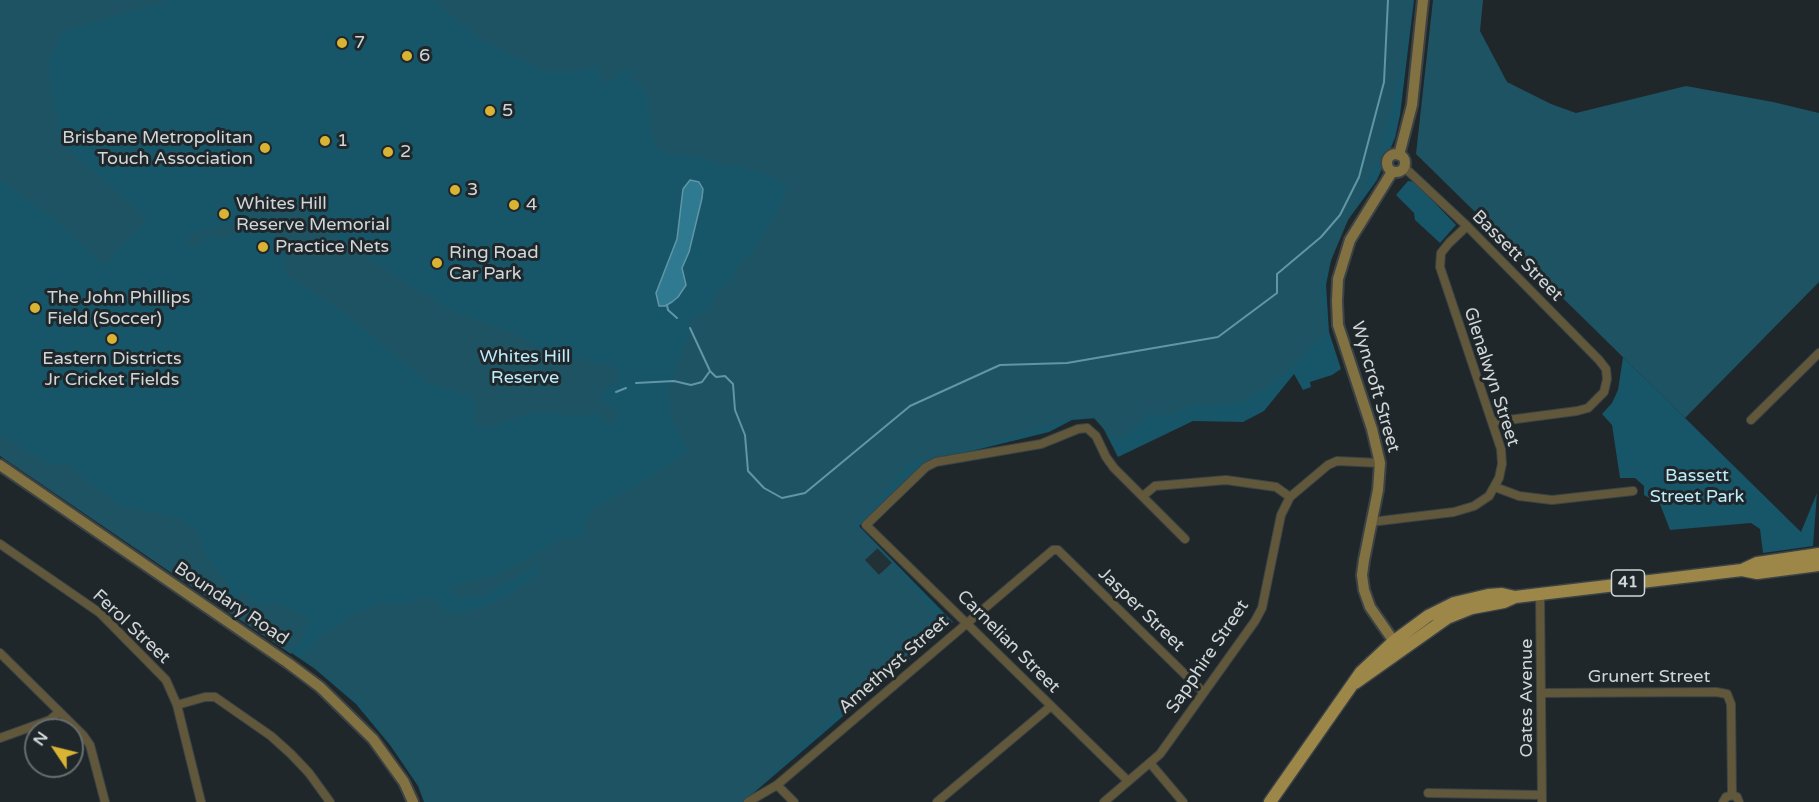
<!DOCTYPE html>
<html>
<head>
<meta charset="utf-8">
<style>
	body { margin:0 }
	#map { position:relative; width:1819px; height:802px; overflow:hidden; background:#1f272a; font-family:"Varela Round",sans-serif }
	canvas { display:block }
	.north { position:absolute; left:24px; top:718px; width:60px; height:60px; box-sizing:border-box; background:#1f272a; border:2px solid #666d70; border-radius:50%; rotate:305deg; font-size:16px; font-weight:700; line-height:24px; text-align:center; color:#d1d6d8 }
	.north::after { content:''; display:block; margin:auto; width:21px; height:27px; background:#d9b334; clip-path:polygon(50% 0,100% 100%,50% 72%,0 100%) }
</style>
</head>
<body>
<div id="map">
<canvas width="1819" height="802"></canvas>
<div class="north">N</div>
</div>
<script>
const g = document.querySelector('canvas').getContext('2d');
g.lineJoin = 'round';
function fillPath(path, color) {
  g.fillStyle = color;
  g.fill(path, 'evenodd');
}
function poly(rows) {
  const path = new Path2D();
  for (const r of rows) {
    if (r.length === 3) {
      path.moveTo(r[0] + r[2], r[1]);
      path.arc(r[0], r[1], r[2], 0, 2 * Math.PI);
      continue;
    }
    path.moveTo(r[0], r[1]);
    for (let i = 2; i < r.length; i += 2) path.lineTo(r[i], r[i + 1]);
  }
  return path;
}
function stroke(path, color, width, dash) {
  g.strokeStyle = color;
  g.lineWidth = width;
  g.lineCap = dash ? 'butt' : 'round';
  g.setLineDash(dash || []);
  g.stroke(path);
}
function label(font, color, halo, rows, align = 'center') {
  g.font = font + ' "Varela Round",sans-serif';
  g.lineWidth = 6;
  g.setLineDash([]);
  g.textBaseline = 'middle';
  g.strokeStyle = halo;
  g.fillStyle = color;
  for (const [text, x, y, turn = 0] of rows) {
    g.save();
    g.translate(x, y);
    g.rotate((+turn || 0) * Math.PI / 180);
    g.textAlign = isNaN(turn) ? turn : align;
    if (halo) g.strokeText(text, 0, 0);
    g.fillText(text, 0, 0);
    g.restore();
  }
}
fillPath(poly([
	[878,548,892,563,879,576,864,560]
]), '#223136');
fillPath(poly([
	[0,0,1414,0,1400,115,1395,138,1377,180,1345,224,1331,260,1326,285,1329,332,1341,369,1332,375,1310,382,1311,387,1303,390,1294,374,1264,411,1243,422,1193,421,1118,457,1098,418,1072,420,1049,432,927,462,859,526,953,622,743,802,424,802,418,786,390,745,356,704,315,669,0,453],
	[877,548,892,563,879,575,864,560],
	[1408,181,1415,182,1456,225,1440,243,1415,220,1414,213,1396,195],
	[1623,357,1801,532,1817,493,1813,546,1763,553,1760,529,1751,523,1670,530,1660,504,1644,495,1644,486,1635,478,1620,478,1612,425,1602,414,1612,403,1618,390]
]), '#175568');
fillPath(poly([
	[0,0,171,0,62,32,48,66,61,143,148,219,104,265,54,219,0,180],
	[433,0,1412,0,1403,65,1377,164,1348,220,1321,284,1327,333,1313,344,1304,356,1272,384,1243,402,1208,406,1197,403,1167,416,1148,413,1130,433,1118,438,1111,437,1093,417,1073,418,971,448,911,462,855,525,878,548,865,560,879,575,892,563,934,611,936,617,933,630,899,654,743,802,426,802,421,787,360,703,300,656,315,643,323,632,336,628,349,615,367,609,378,602,404,605,426,597,433,598,445,611,458,613,489,605,511,594,537,575,540,571,538,565,485,595,458,598,453,597,450,590,454,585,496,574,530,558,561,538,573,539,579,538,588,530,584,526,585,520,596,506,639,484,687,453,686,446,673,423,668,398,672,379,688,338,689,326,692,320,708,310,719,289,730,282,741,260,751,254,783,201,787,189,784,184,773,176,738,166,726,166,701,158,670,154,658,148,652,137,646,91,630,77,633,69,623,69,613,80,604,83,598,66,575,71,546,72,482,40],
	[1433,0,1483,0,1480,31,1507,82,1551,104,1576,113,1686,86,1773,102,1819,113,1819,282,1685,418,1416,154],
	[249,204,299,208,307,212,307,222,313,222,450,310,514,333,563,361,569,363,580,357,595,363,614,366,619,377,617,383,605,388,601,394,601,400,617,409,617,422,608,424,596,414,575,416,539,412,524,415,492,427,484,428,479,425,474,421,475,403,470,398,459,392,429,383,344,313,286,275,283,238,275,236,281,223,263,213,256,219,256,227,240,230,223,240,212,235,205,236,197,246,187,244,186,240,192,233,242,221,251,213],
	[0,434,46,462,52,465,70,464,87,481,117,504,178,518,200,534,204,552,230,586,224,604,217,604,0,456],
	[241,591,246,592,254,603,259,605,278,604,306,616,309,621,302,640,291,654,228,612,229,605]
]), '#1e5363');
const water = poly([
	[690,180,699,182,703,189,702,198,689,252,682,268,686,285,678,297,672,302,665,306,659,306,656,293,677,239,683,189,690,180]
]);
fillPath(water, '#2f7a91');
stroke(water, '#6096a6', 1.5);
stroke(poly([
	[667,305,668,310,677,318],
	[690,328,710,371,716,377,725,376,733,384,735,410,745,435,748,471,764,488,782,498,805,493,910,406,1000,365,1067,363,1218,337,1277,293,1277,274,1321,237,1340,215,1359,177,1384,82,1388,0],
	[636,383,674,381,691,385,702,382,710,371],
	[616,392,626,388]
]), '#6096a6', 2);
const street = poly([
	[1404,167,1467,226,1599,360,1606,369,1607,379,1604,392,1588,408,1577,411,1493,422],
	[1751,420,1819,353],
	[1495,487,1519,496,1552,500,1633,491],
	[1143,496,1155,486,1226,480,1276,487,1290,497],
	[1371,522,1454,512,1474,506,1489,496,1499,478,1502,464,1501,449,1440,267,1441,253,1449,243,1467,226],
	[0,544,100,613,166,680,177,705,201,802],
	[1540,594,1542,802],
	[0,653,83,735,90,745,105,802],
	[1541,693,1716,692,1727,694,1731,704,1732,795],
	[177,705,205,697,215,697,271,736,291,754,309,773,330,802],
	[0,738,50,720,59,712],
	[1150,763,1183,802],
	[1128,781,866,525,926,467,936,462,1041,444,1078,429,1087,428,1096,436,1106,457,1114,468,1185,539],
	[777,785,794,802],
	[1428,793,1542,795],
	[748,802,777,785,1053,550,1058,550,1203,692],
	[937,802,1051,706],
	[1104,802,1160,754,1255,621,1262,608,1281,515,1290,497,1328,465,1337,461,1380,463],
	[1723,802,1726,797,1732,795,1737,797,1739,802]
]);
const secondary = poly([
	[1396,163,9],
	[1399,155,1412,105,1423,0],
	[1392,172,1350,240,1338,279,1337,301,1338,325,1372,429,1380,463,1378,490,1364,560,1362,575,1364,590,1370,607,1397,646],
	[0,465,288,663,320,687,373,739,404,782,413,802]
]);
const primary = poly([
	[1742,570,1757,563,1819,554],
	[1355,683,1447,618,1472,608,1504,602,1515,597,1742,570,1757,573,1819,565],
	[1270,802,1361,672,1394,641,1428,616,1454,603,1488,595,1502,594,1515,597]
]);
stroke(street, '#3b4346', 10);
stroke(secondary, '#3b4346', 14);
stroke(primary, '#3b4346', 15);
stroke(street, '#61573a', 8);
stroke(secondary, '#827242', 10);
stroke(primary, '#9c8748', 12);
for (const [x, y, r, color] of [
	[342,43,6,"#d9b334"],
	[407,56,6,"#d9b334"],
	[490,111,6,"#d9b334"],
	[325,141,6,"#d9b334"],
	[265,148,6,"#d9b334"],
	[388,152,6,"#d9b334"],
	[455,190,6,"#d9b334"],
	[514,205,6,"#d9b334"],
	[224,214,6,"#d9b334"],
	[263,247,6,"#d9b334"],
	[437,263,6,"#d9b334"],
	[35,308,6,"#d9b334"],
	[112,339,6,"#d9b334"]
]) {
  const dot = new Path2D();
  dot.arc(x, y, r, 0, 2 * Math.PI);
  g.fillStyle = color;
  g.fill(dot);
  stroke(dot, '#1f272a', 2);
}
for (const [x, y, w] of [
	[1628,583,33]
]) {
  const box = new Path2D();
  box.roundRect(x - w / 2, y - 13, w, 26, 4.5);
  g.fillStyle = '#1f272a';
  g.fill(box);
  stroke(box, '#d1d6d8', 1.5);
}
label('bold 16px', '#d1d6d8', null, [
	["41",1628,583]
]);
label('18px', '#d1d6d8', '#1f272a', [
	["7",354,43],
	["6",419,56],
	["5",502,111],
	["Brisbane Metropolitan",253,138,"right"],
	["Touch Association",253,159,"right"],
	["1",337,141],
	["2",400,152],
	["3",467,190],
	["Whites Hill",236,204],
	["Reserve Memorial",236,225],
	["4",526,205],
	["Practice Nets",275,247],
	["Ring Road",449,253],
	["Car Park",449,274],
	["The John Phillips",47,298],
	["Field (Soccer)",47,319],
	["Eastern Districts",112,359,"center"],
	["Jr Cricket Fields",112,380,"center"]
], 'left');
label('18px', '#d1d6d8', '#1f272a', [
	["Bassett Street",1517,256,45],
	["Glenalwyn Street",1491,377,72],
	["Wyncroft Street",1375,387,74],
	["Boundary Road",231,604,34],
	["Jasper Street",1141,610,44],
	["Ferol Street",131,627,43],
	["Carnelian Street",1008,642,45],
	["Sapphire Street",1208,657,-56],
	["Amethyst Street",894,665,-41],
	["Grunert Street",1649,677],
	["Oates Avenue",1527,698,-90]
]);
label('18px', '#beecfc', '#1f272a', [
	["Whites Hill",525,357],
	["Reserve",525,378],
	["Bassett",1697,476],
	["Street Park",1697,497]
]);
</script>
</body>
</html>
